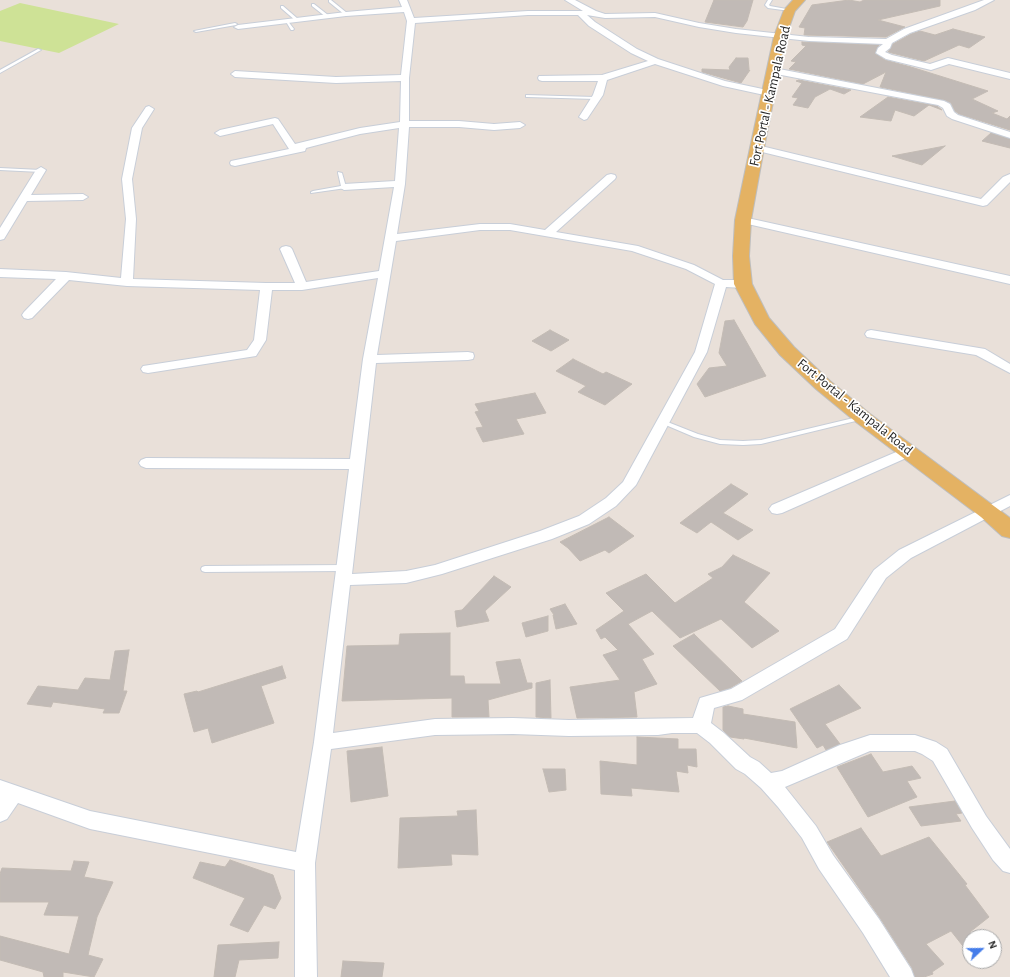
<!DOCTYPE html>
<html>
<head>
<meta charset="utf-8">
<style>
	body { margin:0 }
	#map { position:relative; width:1010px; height:977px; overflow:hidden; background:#e9e0d9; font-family:"Alegreya Sans",sans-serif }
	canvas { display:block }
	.north { position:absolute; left:962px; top:929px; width:40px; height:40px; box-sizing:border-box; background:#fff; border:1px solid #a9a9a9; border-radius:50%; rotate:68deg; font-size:11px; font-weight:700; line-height:16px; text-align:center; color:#272727 }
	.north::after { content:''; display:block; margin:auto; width:14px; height:18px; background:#457dea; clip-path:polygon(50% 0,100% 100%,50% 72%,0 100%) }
</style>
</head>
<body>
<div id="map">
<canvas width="1010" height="977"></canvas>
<div class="north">N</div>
</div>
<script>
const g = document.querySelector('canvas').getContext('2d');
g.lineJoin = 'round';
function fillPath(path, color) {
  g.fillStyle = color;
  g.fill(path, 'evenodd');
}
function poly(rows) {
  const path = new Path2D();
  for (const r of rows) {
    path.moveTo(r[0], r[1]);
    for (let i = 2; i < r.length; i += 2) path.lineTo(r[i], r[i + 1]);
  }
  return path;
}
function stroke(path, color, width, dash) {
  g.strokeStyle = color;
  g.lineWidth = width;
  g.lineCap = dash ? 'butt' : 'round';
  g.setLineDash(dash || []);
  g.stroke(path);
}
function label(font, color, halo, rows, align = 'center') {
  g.font = font + ' "Alegreya Sans",sans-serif';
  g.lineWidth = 3.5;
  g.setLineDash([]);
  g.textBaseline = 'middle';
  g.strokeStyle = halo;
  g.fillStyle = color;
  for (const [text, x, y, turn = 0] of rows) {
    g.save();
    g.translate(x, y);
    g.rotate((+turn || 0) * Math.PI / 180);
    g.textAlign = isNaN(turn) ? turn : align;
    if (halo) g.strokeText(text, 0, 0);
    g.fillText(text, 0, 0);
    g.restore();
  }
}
fillPath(poly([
	[20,3,119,24,59,53,0,41,0,11]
]), '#cee296');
const building = poly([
	[714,0,753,0,747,21,743,27,705,22,714,0],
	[849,0,860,2,864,0,940,0,940,6,878,20,905,27,886,37,804,35,805,28,799,27,812,5,849,0],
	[953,29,985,37,969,48,959,45,924,61,888,52,893,44,911,34,920,31,935,35,953,29],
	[802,42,879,45,875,53,885,60,911,67,988,91,972,99,998,111,992,113,1007,119,1010,116,1010,130,959,114,955,111,951,103,944,100,880,87,886,72,863,84,789,69,796,62,791,61,806,46,802,45,802,42],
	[736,58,748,58,749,69,748,70,750,70,741,83,702,72,702,69,730,70,729,67,736,58],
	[799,80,851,90,844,94,830,89,815,97,808,108,793,105,798,98,792,97,802,83,796,81,799,80],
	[888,97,937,106,942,110,929,105,914,116,895,110,891,121,860,117,888,97],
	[991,133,1010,139,1010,148,982,141,991,133],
	[945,146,922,165,892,156,945,146],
	[734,320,766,376,705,397,697,384,709,368,727,366,719,353,725,321,734,320],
	[550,330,569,340,551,351,532,341,550,330],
	[573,359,603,374,606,372,632,384,605,405,578,392,586,386,556,371,573,359],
	[535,393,546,413,516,419,524,434,483,442,476,428,483,427,475,412,479,411,475,404,535,393],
	[731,484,748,494,723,513,753,530,738,540,711,522,697,533,680,523,731,484],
	[609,517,634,536,609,553,605,550,580,561,568,548,560,542,609,517],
	[733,555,770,573,744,602,779,631,752,648,721,619,680,638,652,611,628,624,654,654,642,659,657,684,634,692,637,717,577,718,570,687,620,680,603,655,618,650,605,637,601,639,596,630,624,611,606,593,646,574,675,603,713,578,708,574,722,567,733,555],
	[494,576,511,587,485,611,489,621,457,627,455,611,462,610,494,576],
	[565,604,577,624,556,629,553,615,554,615,550,609,565,604],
	[548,616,548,631,526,637,522,623,548,616],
	[450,633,450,676,464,676,465,684,501,684,496,662,520,659,527,683,532,683,532,688,488,700,489,717,452,717,452,698,342,701,347,646,399,645,400,634,450,633],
	[694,634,742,681,730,688,720,691,673,646,694,634],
	[129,650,123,691,127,691,119,713,103,713,105,709,53,702,51,707,27,704,38,686,78,690,85,678,110,680,115,651,129,650],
	[282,666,286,678,261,686,274,723,212,743,208,728,194,732,184,694,197,691,198,692,282,666],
	[550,680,551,718,536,717,536,683,550,680],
	[839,685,861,708,825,724,840,744,826,750,823,745,817,748,790,709,839,685],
	[728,706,743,709,743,714,795,722,797,748,744,738,744,739,730,737,723,730,723,707,728,706],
	[637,737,678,739,678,749,696,749,697,767,687,765,688,773,676,771,679,792,631,788,632,796,601,794,600,761,637,765,637,737],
	[382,747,388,796,351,802,347,751,382,747],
	[871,754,883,772,912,766,921,778,907,781,917,797,868,817,837,767,871,754],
	[543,769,565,769,566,790,549,792,543,769],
	[955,801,962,813,956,814,961,821,921,826,909,807,955,801],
	[476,810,478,855,451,854,452,865,398,868,400,818,458,816,457,811,476,810],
	[861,828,881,856,929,837,967,884,965,885,989,917,970,932,970,955,951,931,926,944,944,964,932,972,933,974,924,977,915,977,912,968,880,918,827,842,861,828],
	[230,860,273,875,281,898,275,909,264,905,248,932,230,925,245,898,193,878,200,862,225,867,230,860],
	[74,861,89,862,84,877,113,882,97,917,88,955,103,959,94,977,63,972,63,977,44,977,43,972,0,960,0,936,69,954,79,916,44,915,49,902,0,902,0,874,2,868,71,871,74,861],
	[279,942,278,958,239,960,235,977,214,977,218,945,279,942],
	[343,961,384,963,382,977,341,977,343,961]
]);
fillPath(building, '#c1bab6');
stroke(building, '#c3bbb4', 1);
const service = poly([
	[329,0,331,0,347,13,347,15,345,15,329,2,329,0],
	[768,0,772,0,769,5,770,6,792,10,790,11,768,8,765,5,768,0],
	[312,4,314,4,328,15,328,17,326,17,312,6,312,4],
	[281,6,283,6,298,19,298,21,296,21,281,8,281,6],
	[285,20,287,20,294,29,293,30,291,30,285,20],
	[235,23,237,24,236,25,196,32,194,31,235,23],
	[38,49,41,50,0,73,0,70,38,49],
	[526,95,595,97,597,98,595,99,527,97,526,97,526,95],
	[0,168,41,170,43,171,41,172,0,170,0,168],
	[338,172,342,173,346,187,346,188,311,193,311,192,313,191,341,186,338,173,338,172],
	[862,416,864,417,865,418,864,419,761,444,743,445,720,444,694,437,661,423,660,422,661,421,665,421,698,434,720,440,743,441,761,440,862,416],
	[344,565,347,566,348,568,347,570,344,571,205,572,202,571,201,569,202,567,205,566,344,565]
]);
const minor = poly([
	[399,0,407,0,414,18,528,11,583,11,565,0,575,0,596,11,605,14,655,13,699,23,736,29,809,37,886,39,904,29,984,0,994,0,975,10,910,33,892,43,890,48,885,52,892,55,930,64,948,58,1010,73,1010,79,949,64,931,70,886,59,876,53,878,48,883,44,809,41,736,33,699,27,655,17,605,18,587,15,595,22,637,49,658,59,725,81,772,91,773,93,769,96,723,86,655,64,607,80,603,95,587,119,584,120,579,117,593,95,598,81,542,81,539,80,538,78,539,76,602,75,648,61,631,53,589,26,578,15,528,15,415,23,409,78,409,121,459,121,494,124,520,122,525,125,520,128,494,130,459,127,409,127,405,184,397,234,480,224,510,224,545,230,607,175,611,174,615,175,616,177,615,179,556,232,638,246,694,265,723,280,743,280,747,281,749,284,747,287,743,288,726,287,707,352,636,485,616,506,589,524,552,539,442,574,406,583,350,585,333,733,435,719,513,718,569,720,693,718,700,698,731,689,835,629,874,570,899,550,1010,495,1010,506,911,558,886,578,847,639,742,700,714,708,711,723,724,733,750,757,759,762,771,773,782,771,840,745,870,735,915,735,936,742,947,749,986,816,1010,849,1010,873,1003,871,993,860,972,828,933,761,922,754,915,751,870,751,785,787,816,826,833,855,879,919,911,969,914,977,890,977,863,933,819,869,802,838,778,807,761,788,745,774,736,769,710,743,697,733,672,733,658,735,569,736,513,734,435,735,331,749,315,863,317,977,295,977,295,870,90,829,18,803,7,819,0,822,0,780,90,811,296,852,314,742,349,469,146,468,141,466,139,463,141,460,146,458,350,459,363,359,378,278,302,290,272,290,266,340,256,356,148,373,143,372,141,369,143,366,247,350,254,340,260,290,127,286,69,280,32,318,28,319,24,318,22,315,24,312,56,279,0,277,0,269,66,272,121,278,126,219,122,179,132,128,146,107,149,106,154,109,142,128,132,179,136,219,133,279,266,283,295,283,280,249,282,247,286,246,290,247,292,249,306,282,379,271,394,187,344,190,339,187,344,184,395,181,399,128,360,134,306,148,305,151,235,166,231,165,230,163,231,161,289,149,273,124,220,136,215,133,220,130,275,118,278,119,295,144,360,128,400,122,401,81,336,83,235,77,231,74,235,71,336,77,401,75,407,21,404,12,346,16,238,29,234,27,238,25,346,12,402,7,399,0],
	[480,230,510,230,632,251,686,269,715,284,695,352,623,482,606,498,579,516,540,531,435,565,406,571,352,574,376,363,468,360,473,359,474,356,473,353,468,352,377,355,396,241,480,230],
	[774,68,944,101,950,104,954,112,958,115,1010,132,1010,138,952,119,947,116,943,108,938,105,771,73,770,71,774,68],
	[757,145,981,199,1003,177,1010,174,1010,182,987,205,983,206,754,150,752,148,754,146,757,145],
	[41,167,46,170,31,195,83,194,88,197,83,200,27,201,4,239,0,240,0,228,36,170,41,167],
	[743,217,1010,276,1010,284,739,222,738,220,739,218,743,217],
	[871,330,985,349,1010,364,1010,373,976,355,867,337,865,334,867,331,871,330],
	[908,447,913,449,915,452,913,455,782,513,777,514,772,513,769,509,772,505,908,447]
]);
const primary = poly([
	[793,0,805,0,795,11,786,36,764,148,751,220,749,256,752,284,769,318,794,347,830,381,870,414,1010,518,1010,538,1002,536,981,517,856,422,816,389,780,355,755,324,734,284,733,256,735,220,750,148,774,36,784,10,793,0]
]);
stroke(service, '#c8ced8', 2);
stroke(minor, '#c8ced8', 2);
stroke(primary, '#bebebe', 2);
fillPath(service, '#fff');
fillPath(minor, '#fff');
fillPath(primary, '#e4b263');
label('14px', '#272727', '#fff', [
	["Fort Portal - Kampala Road",770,96,-77],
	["Fort Portal - Kampala Road",855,407,39]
]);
</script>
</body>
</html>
